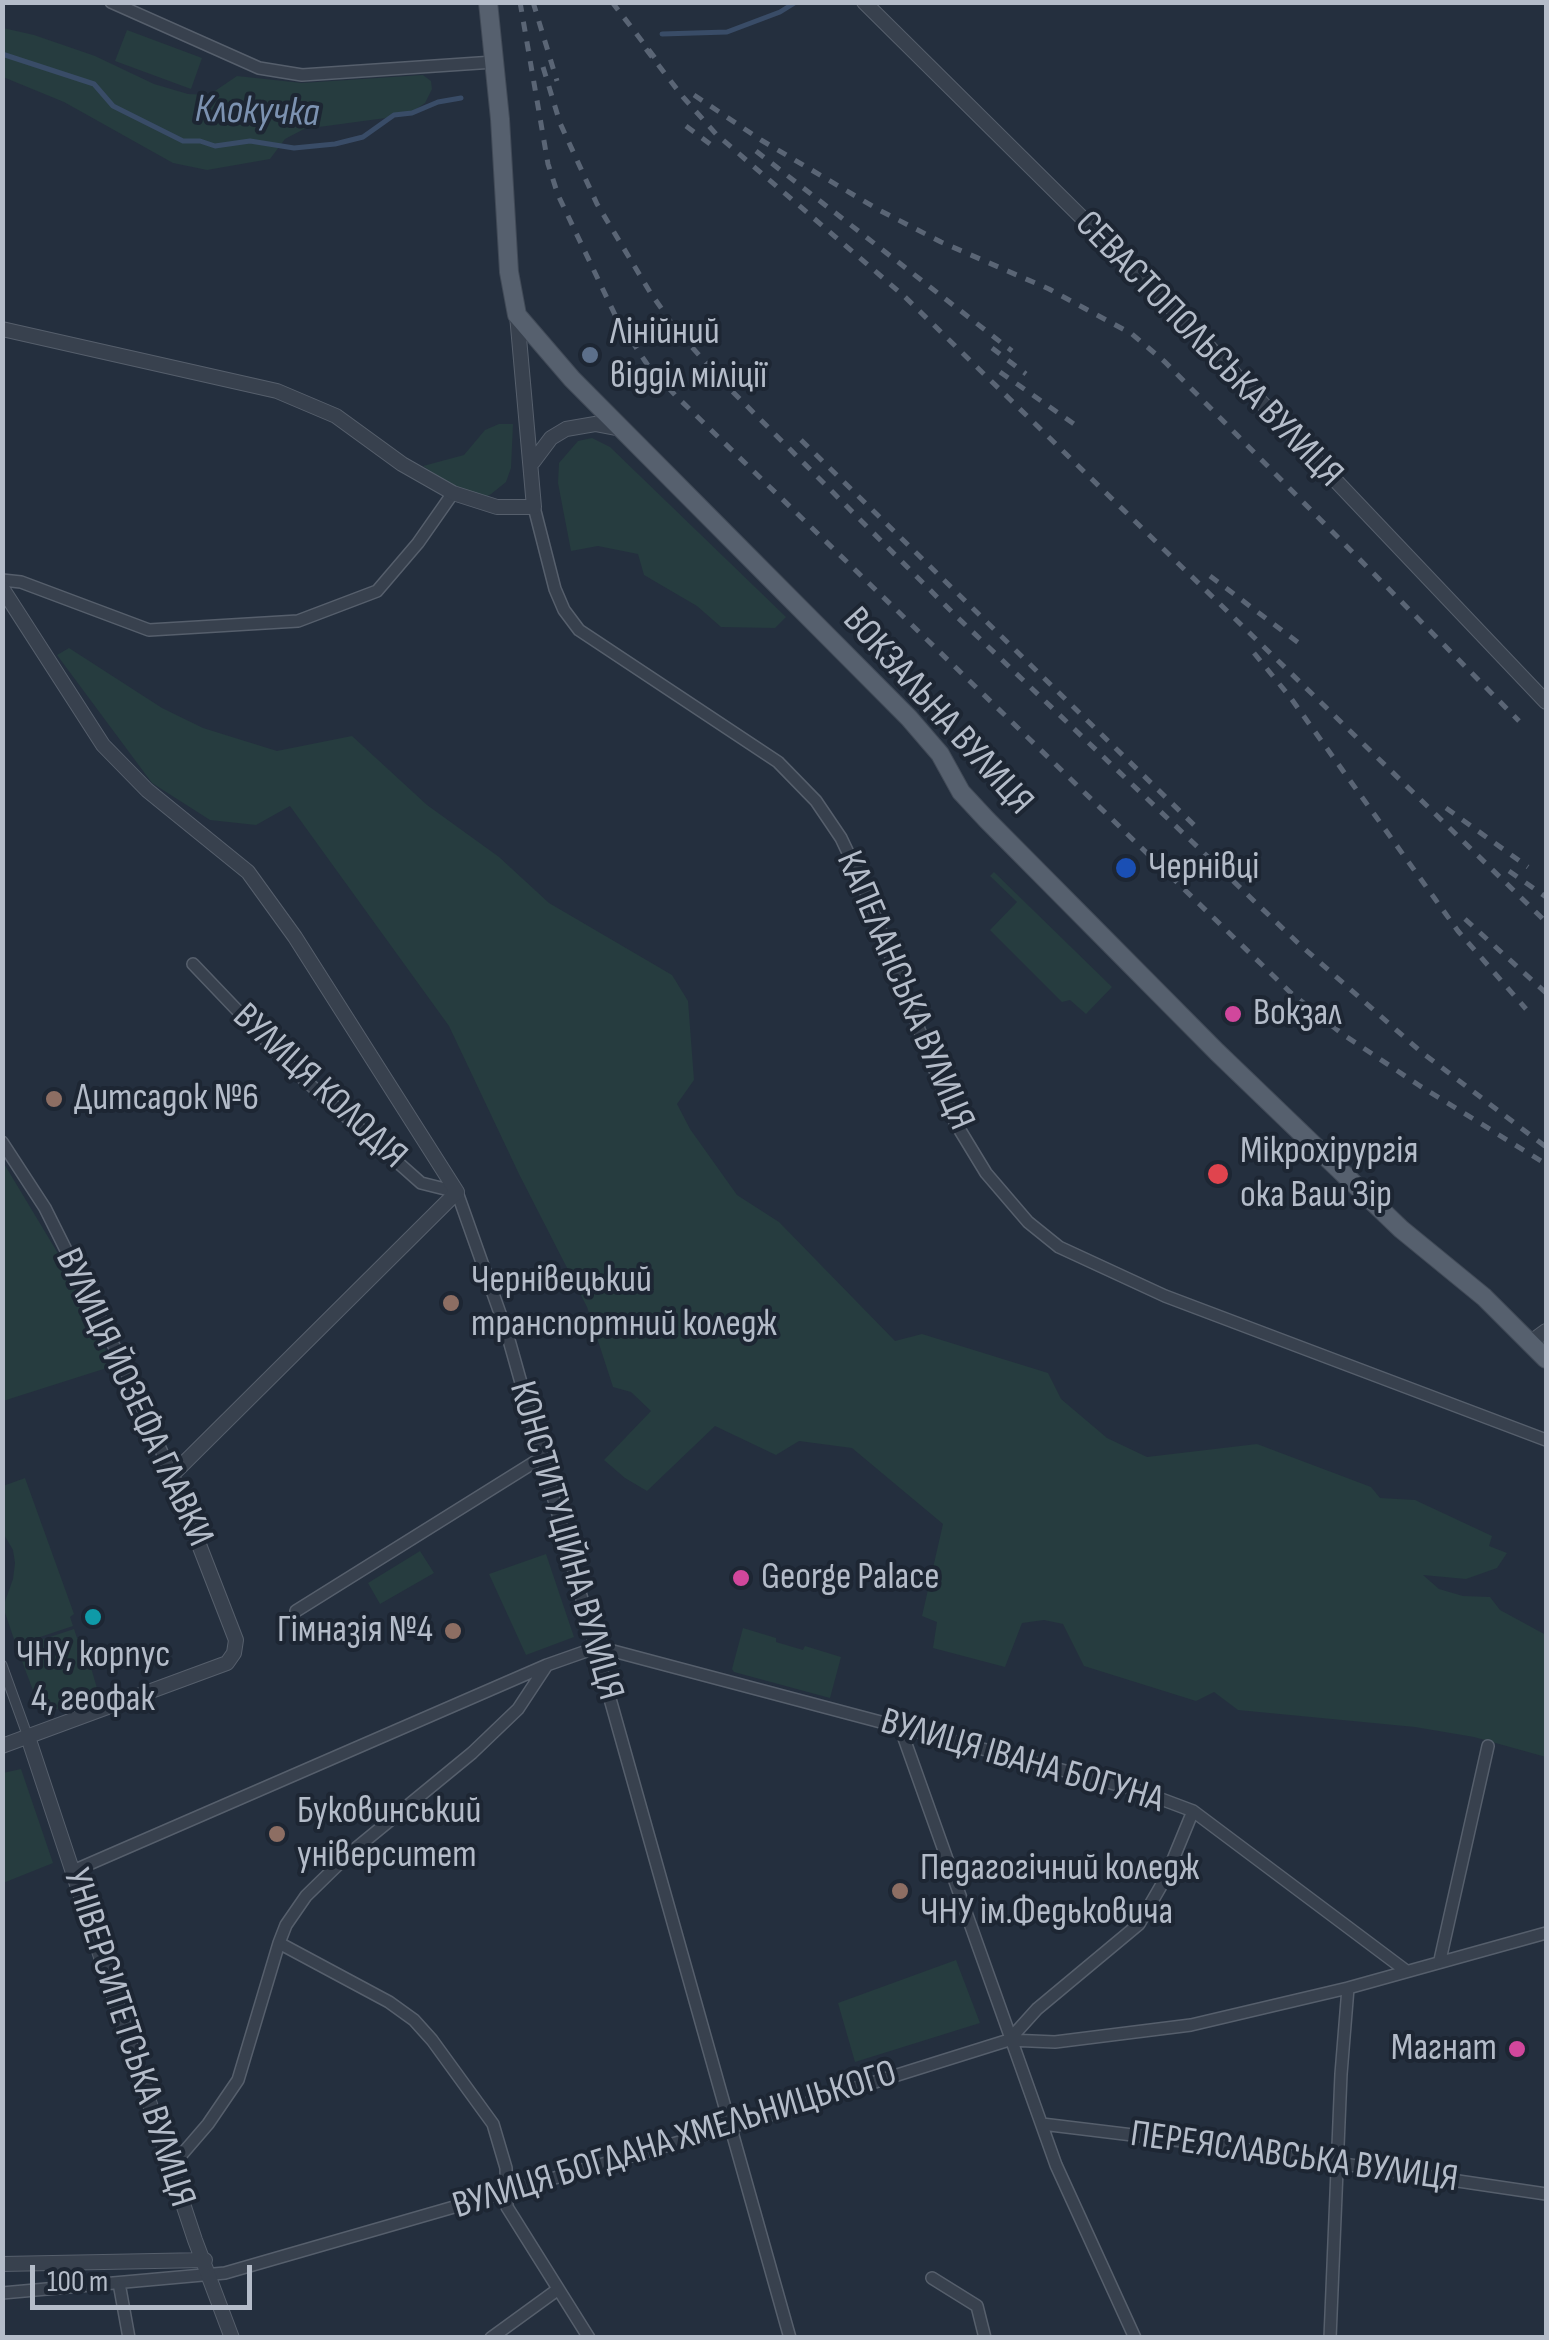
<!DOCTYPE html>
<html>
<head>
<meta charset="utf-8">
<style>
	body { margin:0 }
	#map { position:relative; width:1549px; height:2340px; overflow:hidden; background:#242f3e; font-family:"Sofia Sans Condensed",sans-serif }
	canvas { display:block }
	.frame { position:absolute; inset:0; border:5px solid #b4bcc9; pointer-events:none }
	.scale { position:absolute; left:30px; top:2265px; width:222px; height:45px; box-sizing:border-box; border:5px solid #b4bcc9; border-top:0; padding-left:12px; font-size:30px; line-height:35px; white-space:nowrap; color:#b4bcc9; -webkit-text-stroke:8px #1d2633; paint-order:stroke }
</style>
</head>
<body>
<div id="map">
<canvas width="1549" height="2340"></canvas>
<div class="frame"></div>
<div class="scale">100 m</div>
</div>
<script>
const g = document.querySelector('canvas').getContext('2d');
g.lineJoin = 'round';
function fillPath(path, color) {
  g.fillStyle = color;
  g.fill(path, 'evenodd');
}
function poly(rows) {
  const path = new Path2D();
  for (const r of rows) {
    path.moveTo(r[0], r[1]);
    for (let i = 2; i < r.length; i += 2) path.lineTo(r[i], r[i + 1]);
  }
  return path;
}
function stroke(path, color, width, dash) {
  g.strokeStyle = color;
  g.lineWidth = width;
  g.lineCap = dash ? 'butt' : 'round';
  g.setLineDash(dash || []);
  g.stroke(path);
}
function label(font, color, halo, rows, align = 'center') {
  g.font = font + ' "Sofia Sans Condensed",sans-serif';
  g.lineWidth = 8;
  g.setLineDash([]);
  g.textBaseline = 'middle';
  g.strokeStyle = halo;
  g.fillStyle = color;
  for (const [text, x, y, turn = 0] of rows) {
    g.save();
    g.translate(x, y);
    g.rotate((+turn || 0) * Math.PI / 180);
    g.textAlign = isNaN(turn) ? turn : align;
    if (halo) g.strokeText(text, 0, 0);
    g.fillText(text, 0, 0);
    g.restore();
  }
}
fillPath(poly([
	[3,28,34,35,95,56,154,84,188,94,209,95,237,76,302,83,423,75,431,81,432,89,425,103,408,115,304,129,285,139,270,159,207,170,173,163,64,102,3,77],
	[127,30,202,58,191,89,115,61],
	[499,424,513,424,511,468,506,482,491,494,486,497,456,488,423,466,464,455,485,430],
	[592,438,610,447,786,617,775,628,721,627,697,606,644,575,638,554,598,546,571,551,558,483,559,463,578,441],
	[69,648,162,708,203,728,277,751,352,736,427,805,499,857,549,903,672,975,688,1001,694,1080,677,1104,690,1129,737,1195,779,1222,895,1341,922,1334,1048,1373,1061,1399,1107,1438,1147,1457,1257,1444,1371,1487,1380,1498,1415,1500,1492,1536,1489,1546,1507,1553,1497,1568,1466,1579,1423,1575,1439,1589,1463,1596,1490,1597,1500,1610,1546,1635,1546,1757,1474,1737,1415,1727,1238,1710,1214,1692,1196,1701,1084,1666,1063,1624,1044,1620,1022,1623,1005,1667,933,1648,937,1622,922,1616,943,1524,852,1448,799,1441,776,1455,715,1426,647,1491,625,1478,604,1460,651,1411,631,1392,613,1387,587,1307,519,1174,449,1026,290,806,256,825,210,820,152,783,57,655],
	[994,872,1112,987,1086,1014,1070,1000,1062,1002,990,930,1017,902,990,876],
	[3,1162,71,1275,113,1366,3,1401],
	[25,1478,74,1614,70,1617,73,1626,16,1645,3,1607,13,1579,15,1563,13,1550,3,1533,3,1486],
	[420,1551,434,1573,380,1604,368,1583],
	[546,1554,574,1637,526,1655,489,1574],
	[743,1628,776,1638,776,1642,803,1650,805,1646,841,1657,830,1698,734,1672,732,1669],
	[74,1629,77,1638,82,1637,99,1695,42,1714,17,1648],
	[21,1769,53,1863,3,1883,3,1773],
	[956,1960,980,2023,855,2062,838,2003]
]), '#263c3f');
stroke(poly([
	[662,34,727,32,780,12,796,2],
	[2,54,94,84,113,106,183,141,200,141,215,146,250,141,294,148,335,144,363,137,394,115,412,113,438,102,461,98]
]), '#394c67', 5);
const pedestrian = poly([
	[2,1665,28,1737]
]);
const minor = poly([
	[111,2,259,68,302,75,494,62],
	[534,507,555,589,564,610,579,630,778,762,816,801,841,838,861,880,955,1122,986,1173,1028,1222,1059,1247,1165,1296,1546,1440],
	[2,580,21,582,149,630,298,621,377,591,418,543,453,493],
	[193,964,297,1073,421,1183,457,1192,507,1333,790,2338],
	[2,1142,45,1208,121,1360,172,1475],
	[296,1611,541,1458],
	[900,1727,1056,2165,1135,2338],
	[73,1871,547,1665,598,1647,1137,1790,1193,1811,1405,1970],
	[279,1943,389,2002,414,2020,432,2040,493,2124,506,2168,507,2207,589,2338],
	[1440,1960,1488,1746],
	[1009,2040,1037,2009,1139,1924,1165,1879,1193,1811],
	[1042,2124,1215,2145,1546,2194],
	[171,2167,208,2124,238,2080,279,1943,286,1925,306,1896,349,1854,472,1753,518,1709,547,1665],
	[932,2278,977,2306,985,2338],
	[119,2283,129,2338],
	[2,2293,225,2273,728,2128,1009,2040,1055,2042,1191,2025,1348,1988,1546,1933],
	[491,2338,557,2290],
	[1330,2338,1341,2074,1348,1988]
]);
const tertiary = poly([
	[864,2,1148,283,1546,702],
	[2,329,277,391,336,416,402,464,453,493,497,507,534,507,517,315],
	[533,462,551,438,566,429,595,424,621,429],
	[2,588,103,745,147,790,248,872,295,937,457,1192,172,1475,236,1640,234,1653,227,1663,2,1746],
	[1531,1342,1546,1331],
	[28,1737,195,2240,232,2338],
	[2,2264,205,2260]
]);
const primary = poly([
	[488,2,500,119,509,272,517,315,572,379,909,718,940,754,961,792,987,820,1217,1052,1401,1229,1484,1297,1546,1359]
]);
stroke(pedestrian, '#565f6c', 11);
stroke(minor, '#565f6c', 14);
stroke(tertiary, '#565f6c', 16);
stroke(primary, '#414a57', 20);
stroke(pedestrian, '#38414e', 9);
stroke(minor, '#38414e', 11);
stroke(tertiary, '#38414e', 14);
stroke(primary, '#56606e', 18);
stroke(poly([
	[520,2,548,164,558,195,617,319,647,364,675,395,1291,993,1341,1033,1420,1086,1546,1164],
	[533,2,557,81],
	[612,2,655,58],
	[646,49,683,97,716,134,904,296,1546,922],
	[543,67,560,123,597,204,650,292,675,328,723,382,955,615,1298,943,1420,1051,1546,1147],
	[694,95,761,140,879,210,941,242,1049,289,1132,334,1165,362,1519,721],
	[686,126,718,150],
	[756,151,1012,351],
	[992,348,1026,374],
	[1000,372,1074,424],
	[801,440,1194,825],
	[1210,576,1304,647],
	[1254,653,1290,697,1458,931,1526,1009],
	[1446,808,1528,867],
	[1509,871,1546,897],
	[1465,919,1546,993]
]), '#5a6575', 5, [10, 10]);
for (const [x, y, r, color] of [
	[590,355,10,"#5c6f8a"],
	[1126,868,12,"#1a4fb4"],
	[1233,1014,10,"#d1479c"],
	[54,1099,10,"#8d6e63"],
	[1218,1174,12,"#e0444e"],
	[451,1303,10,"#8d6e63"],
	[741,1578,10,"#d1479c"],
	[93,1617,10,"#0f9aa8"],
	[453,1631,10,"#8d6e63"],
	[277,1834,10,"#8d6e63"],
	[900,1891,10,"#8d6e63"],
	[1517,2049,10,"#d1479c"]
]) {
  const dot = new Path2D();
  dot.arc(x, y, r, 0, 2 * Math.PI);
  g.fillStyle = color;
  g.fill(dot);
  stroke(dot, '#1d2633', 4);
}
label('38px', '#b4bcc9', '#1d2633', [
	["Лінійний",610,333],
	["відділ міліції",610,377],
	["Чернівці",1148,868],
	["Вокзал",1253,1014],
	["Дитсадок №6",74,1099],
	["Мікрохірургія",1240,1152],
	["ока Ваш Зір",1240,1196],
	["Чернівецький",471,1281],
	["транспортний коледж",471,1325],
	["George Palace",761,1578],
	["Гімназія №4",433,1631,"right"],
	["ЧНУ, корпус",93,1656,"center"],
	["4, геофак",93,1700,"center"],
	["Буковинський",297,1812],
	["університет",297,1856],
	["Педагогічний коледж",920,1869],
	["ЧНУ ім.Федьковича",920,1913],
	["Магнат",1497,2049,"right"]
], 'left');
label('38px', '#b4bcc9', '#1d2633', [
	["СЕВАСТОПОЛЬСЬКА ВУЛИЦЯ",1208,350,46],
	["ВОКЗАЛЬНА ВУЛИЦЯ",937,712,48],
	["КАПЕЛАНСЬКА ВУЛИЦЯ",904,991,67],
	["ВУЛИЦЯ КОЛОДІЯ",319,1087,43],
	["ВУЛИЦЯ ЙОЗЕФА ГЛАВКИ",133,1398,65],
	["КОНСТИТУЦІЙНА ВУЛИЦЯ",565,1541,74],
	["ВУЛИЦЯ ІВАНА БОГУНА",1022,1762,16],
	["УНІВЕРСИТЕТСЬКА ВУЛИЦЯ",128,2038,72],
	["ВУЛИЦЯ БОГДАНА ХМЕЛЬНИЦЬКОГО",675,2141,-17],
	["ПЕРЕЯСЛАВСЬКА ВУЛИЦЯ",1294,2158,8]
]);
label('italic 40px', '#7c92b1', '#1d2633', [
	["Клокучка",257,113,2]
]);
</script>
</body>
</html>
